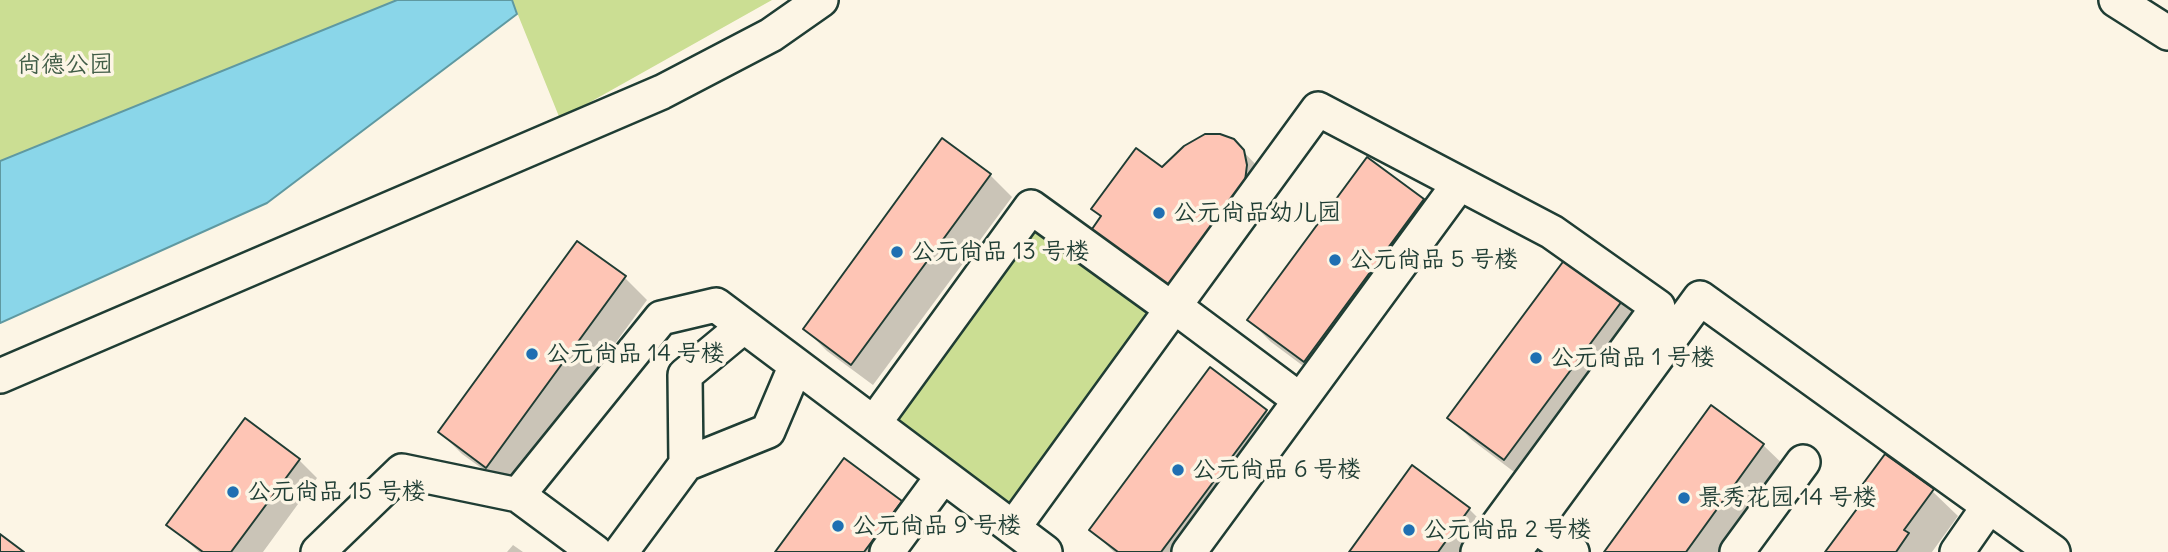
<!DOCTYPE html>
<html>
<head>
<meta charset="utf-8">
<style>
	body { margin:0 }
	canvas { display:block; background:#fcf5e5 }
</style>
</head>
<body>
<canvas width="2168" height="552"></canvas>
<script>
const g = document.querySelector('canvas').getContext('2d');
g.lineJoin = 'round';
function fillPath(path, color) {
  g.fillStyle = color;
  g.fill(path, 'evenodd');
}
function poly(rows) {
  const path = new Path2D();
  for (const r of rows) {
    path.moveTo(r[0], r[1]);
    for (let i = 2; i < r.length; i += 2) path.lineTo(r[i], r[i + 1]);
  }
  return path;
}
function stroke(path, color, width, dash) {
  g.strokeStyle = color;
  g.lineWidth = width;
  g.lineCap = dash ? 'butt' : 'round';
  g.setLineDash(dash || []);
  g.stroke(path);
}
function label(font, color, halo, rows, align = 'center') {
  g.font = font + ' Delius,"LXGW WenKai TC",sans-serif';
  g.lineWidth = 7;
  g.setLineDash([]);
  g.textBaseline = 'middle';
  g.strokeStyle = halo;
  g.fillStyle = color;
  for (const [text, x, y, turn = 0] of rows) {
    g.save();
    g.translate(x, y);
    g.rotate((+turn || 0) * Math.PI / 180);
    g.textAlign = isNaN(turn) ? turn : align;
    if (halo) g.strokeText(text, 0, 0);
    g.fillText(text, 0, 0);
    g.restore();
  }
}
fillPath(poly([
	[0,0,397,0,0,161],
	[512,0,772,0,560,119],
	[1035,227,1150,312,1011,503,895,418]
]), '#cbde93');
const water = poly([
	[397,0,512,0,517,14,267,203,0,323,0,161,397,0]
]);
fillPath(water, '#8ad6e9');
stroke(water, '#5f99a1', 2);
fillPath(poly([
	[1233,141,1265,174,1266,203,1103,218,1093,209,1162,169],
	[1368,159,1423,201,1445,222,1326,383,1271,342,1249,320],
	[990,175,1012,197,873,385,827,351,805,329],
	[578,243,625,278,647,300,509,488,462,454,440,432],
	[1624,299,1645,320,1526,481,1472,440,1450,418],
	[1266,411,1287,433,1199,552,1114,552,1091,530],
	[1763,445,1789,470,1730,552,1606,552],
	[299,460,317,478,263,552,199,552,168,524],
	[1413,468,1469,509,1491,531,1475,552,1351,552],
	[1932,491,1958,516,1932,552,1827,552],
	[901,502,923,524,902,552,777,552],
	[513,545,523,552,507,552]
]), '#0003');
const building = poly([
	[1205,134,1220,134,1234,139,1244,150,1247,165,1245,181,1168,288,1090,232,1101,216,1091,209,1136,148,1162,167,1184,146,1205,134],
	[942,138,991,174,851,365,803,329,942,138],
	[1367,157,1424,199,1304,362,1247,320,1367,157],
	[577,241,626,276,486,468,438,432,577,241],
	[1568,255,1625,297,1504,460,1447,418,1568,255],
	[1210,367,1267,410,1161,552,1118,552,1089,530,1210,367],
	[1711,405,1764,444,1686,552,1604,552,1711,405],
	[245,418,300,459,231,552,203,552,166,525,245,418],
	[1885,454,1934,489,1904,530,1909,533,1896,552,1825,552,1862,502,1854,496,1885,454],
	[844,458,902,501,864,552,775,552,844,458],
	[1412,465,1470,508,1438,552,1349,552,1412,465],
	[0,534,24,552,0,552,0,534]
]);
fillPath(building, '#fec5b5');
stroke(building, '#1f3d34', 2);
const street = poly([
	[2116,0,2168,33],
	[1174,306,1300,400],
	[1172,309,1318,109,1552,232,1658,307,1478,552],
	[0,376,662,92,771,35,821,0],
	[874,423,1031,207,1172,309,1013,528],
	[686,464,685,375,744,326],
	[518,495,595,552],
	[1534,525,1572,552],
	[318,552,402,471,518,495,661,318,716,305,1045,552],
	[621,552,686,464,768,431,796,365],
	[887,552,943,476],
	[1189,552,1459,184],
	[1514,552,1700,298,2053,552],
	[1737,552,1803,462],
	[1957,552,1989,506]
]);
stroke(street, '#1f3d34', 38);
stroke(street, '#fcf5e5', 33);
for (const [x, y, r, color] of [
	[1159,213,7,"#1f6fb2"],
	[897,252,7,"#1f6fb2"],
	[1335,260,7,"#1f6fb2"],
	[532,354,7,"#1f6fb2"],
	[1536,358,7,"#1f6fb2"],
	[1178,470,7,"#1f6fb2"],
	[233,492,7,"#1f6fb2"],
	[1684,498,7,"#1f6fb2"],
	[838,526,7,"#1f6fb2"],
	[1409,530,7,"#1f6fb2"]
]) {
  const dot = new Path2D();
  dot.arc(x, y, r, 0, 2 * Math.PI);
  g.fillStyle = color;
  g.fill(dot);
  stroke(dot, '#fcf5e5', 2.5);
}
label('24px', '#415d47', '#fcf5e5', [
	["尚德公园",65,65]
]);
label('24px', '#1f3d34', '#fcf5e5', [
	["公元尚品幼儿园",1173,213],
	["公元尚品 13 号楼",911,252],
	["公元尚品 5 号楼",1349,260],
	["公元尚品 14 号楼",546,354],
	["公元尚品 1 号楼",1550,358],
	["公元尚品 6 号楼",1192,470],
	["公元尚品 15 号楼",247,492],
	["景秀花园 14 号楼",1698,498],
	["公元尚品 9 号楼",852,526],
	["公元尚品 2 号楼",1423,530]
], 'left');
</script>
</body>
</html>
